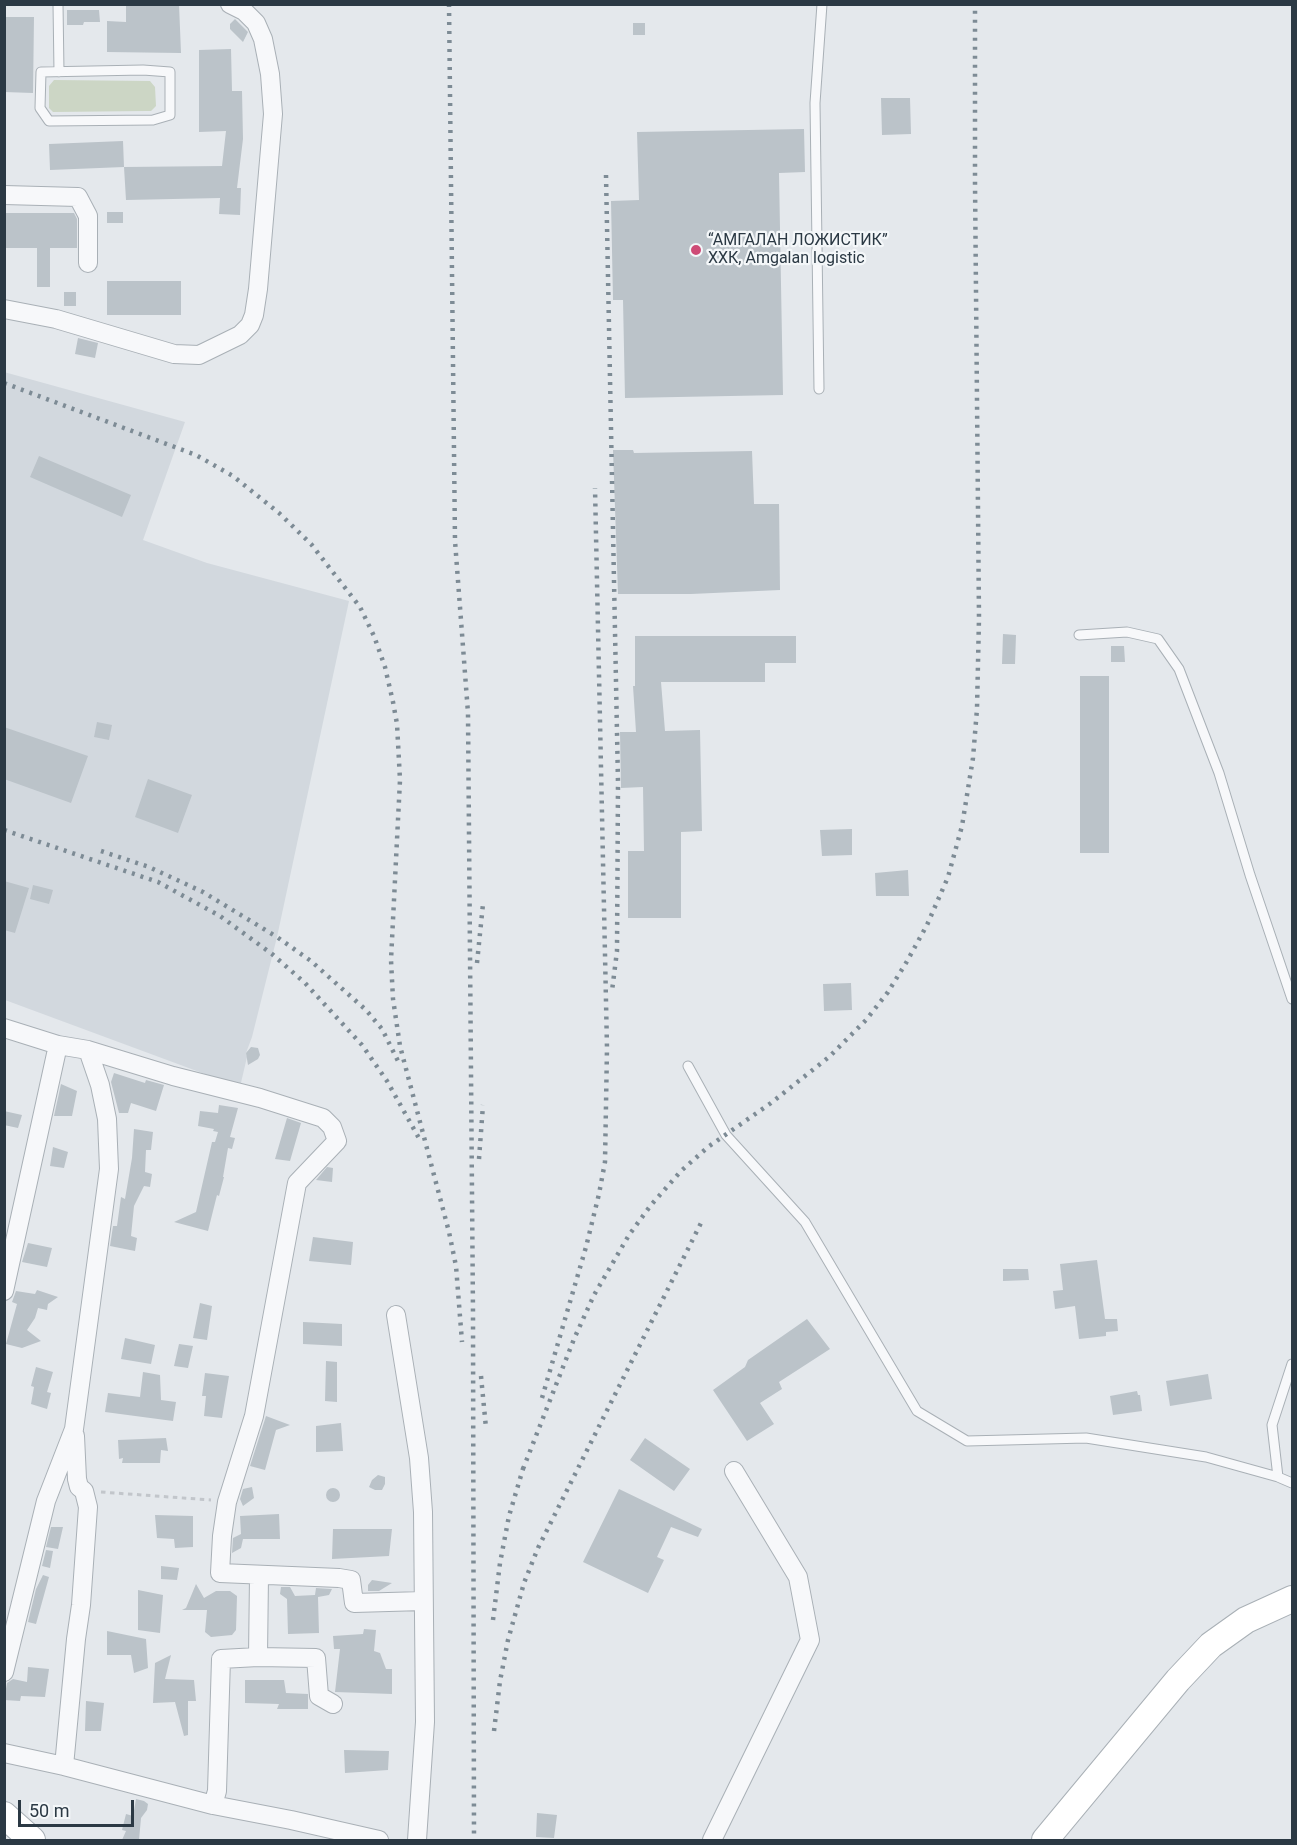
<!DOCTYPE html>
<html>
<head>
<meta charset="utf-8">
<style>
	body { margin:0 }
	#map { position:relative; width:1297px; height:1845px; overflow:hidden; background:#e4e8ec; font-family:Roboto,sans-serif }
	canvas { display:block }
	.frame { position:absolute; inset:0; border:6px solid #2b3944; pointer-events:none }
	.scale { position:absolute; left:18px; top:1800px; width:116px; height:27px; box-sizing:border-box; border:3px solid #2b3944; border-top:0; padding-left:8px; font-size:18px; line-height:21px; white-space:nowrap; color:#2b3944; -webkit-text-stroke:4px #f4f7f9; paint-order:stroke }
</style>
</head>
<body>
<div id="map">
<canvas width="1297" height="1845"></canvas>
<div class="frame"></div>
<div class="scale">50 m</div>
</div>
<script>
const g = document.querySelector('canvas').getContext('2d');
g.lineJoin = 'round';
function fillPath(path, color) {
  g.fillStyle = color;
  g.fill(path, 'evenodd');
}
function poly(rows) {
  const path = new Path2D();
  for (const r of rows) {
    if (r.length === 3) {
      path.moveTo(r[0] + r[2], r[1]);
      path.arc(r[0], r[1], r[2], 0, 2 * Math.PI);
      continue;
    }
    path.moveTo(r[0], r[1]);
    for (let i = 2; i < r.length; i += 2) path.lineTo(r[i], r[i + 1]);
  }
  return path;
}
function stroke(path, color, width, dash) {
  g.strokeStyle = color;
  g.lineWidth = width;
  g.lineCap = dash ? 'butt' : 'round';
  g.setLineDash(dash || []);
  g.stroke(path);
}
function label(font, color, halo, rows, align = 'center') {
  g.font = font + ' Roboto,sans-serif';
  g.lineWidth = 4.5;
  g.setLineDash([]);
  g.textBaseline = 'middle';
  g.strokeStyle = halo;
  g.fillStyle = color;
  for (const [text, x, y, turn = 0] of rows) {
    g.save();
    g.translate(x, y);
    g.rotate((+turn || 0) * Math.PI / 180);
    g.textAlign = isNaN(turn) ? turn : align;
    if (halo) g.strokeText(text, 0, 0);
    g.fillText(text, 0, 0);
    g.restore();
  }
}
fillPath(poly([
	[4,372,185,422,143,540,207,563,349,601,277,937,252,1037,246,1053,247,1057,240,1087,5,1000]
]), '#d2d8de');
fillPath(poly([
	[54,80,150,81,155,87,156,106,151,111,146,111,53,112,49,108,49,86]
]), '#ccd6c5');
fillPath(poly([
	[126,4,179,4,181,53,107,52,107,21,126,22],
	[67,10,99,10,100,22,84,22,83,25,67,25],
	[5,17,34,17,33,93,4,92],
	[235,19,248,32,243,42,230,29,230,24],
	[633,23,645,23,645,35,633,35],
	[231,49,232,91,242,91,243,139,237,188,241,188,240,215,219,214,220,198,126,200,124,167,222,166,226,131,199,132,199,50],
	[881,98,910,98,911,134,882,135],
	[804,129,805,172,779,173,783,395,625,398,623,300,613,300,611,201,639,200,637,132],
	[123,141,124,167,50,170,49,144],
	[107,212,123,212,123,223,107,223],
	[5,213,74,213,77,219,77,248,50,248,50,287,37,287,37,248,5,248],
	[107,281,181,281,181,315,107,315],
	[64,292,76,292,76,306,64,306],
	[78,338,98,343,95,358,75,354],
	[613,450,633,450,634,453,752,451,754,504,779,504,780,590,691,594,618,594],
	[39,456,131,495,122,517,30,477],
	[1003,634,1016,635,1015,664,1002,664],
	[635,636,796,636,796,663,765,663,765,682,661,682,665,731,700,730,702,831,681,832,681,918,628,918,628,851,644,851,643,787,621,788,620,732,636,732,633,686,635,686],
	[1111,646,1124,646,1125,662,1111,662],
	[1080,676,1109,676,1109,853,1080,853],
	[97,722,112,725,109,740,94,737],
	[4,727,88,756,71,803,4,779],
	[148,779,192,795,178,833,135,817],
	[852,829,852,855,822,856,820,830],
	[908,870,909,896,876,896,875,873],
	[4,881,29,888,15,933,4,930],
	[33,885,53,890,49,904,30,899],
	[851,983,852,1010,824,1011,823,984],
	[251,1047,258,1048,260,1055,258,1059,248,1065,246,1053],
	[114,1073,145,1083,146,1080,164,1085,156,1111,131,1103,128,1113,119,1113,111,1082],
	[61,1084,77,1091,72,1116,54,1116],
	[219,1105,238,1108,230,1137,235,1138,232,1149,228,1148,223,1177,224,1177,219,1196,217,1195,208,1231,174,1222,196,1212,212,1142,215,1142,218,1132,213,1131,214,1129,198,1126,200,1111,218,1113],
	[4,1111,22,1115,18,1128,4,1125],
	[287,1118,301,1123,290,1161,275,1159],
	[134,1129,153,1132,151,1150,146,1150,145,1172,152,1174,150,1187,144,1186,134,1206,131,1236,137,1238,135,1251,110,1246,113,1226,117,1226,121,1197,125,1199,132,1158],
	[53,1147,68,1152,64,1168,50,1166],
	[327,1167,333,1168,332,1182,316,1180],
	[313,1237,353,1242,351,1265,309,1261],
	[28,1243,52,1248,47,1267,22,1262],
	[1097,1260,1105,1319,1117,1319,1118,1331,1106,1332,1106,1336,1079,1339,1075,1306,1055,1309,1053,1291,1063,1290,1060,1264],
	[1003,1269,1028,1269,1029,1280,1003,1281],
	[37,1290,58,1297,48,1304,47,1310,38,1308,35,1318,27,1330,41,1341,22,1348,6,1344,17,1304,12,1302,16,1291,35,1294],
	[200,1303,212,1306,207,1340,193,1338],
	[807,1319,830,1349,779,1382,782,1389,760,1403,774,1424,747,1441,713,1390,745,1367,748,1360],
	[303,1322,342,1324,342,1346,303,1344],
	[125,1338,155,1345,151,1364,121,1359],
	[179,1344,193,1346,188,1368,174,1366],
	[326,1361,337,1362,337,1402,325,1401],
	[36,1367,53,1372,47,1392,51,1393,47,1409,31,1404,34,1387,31,1386],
	[143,1372,160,1375,161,1400,176,1402,173,1421,105,1412,108,1393,140,1397],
	[205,1373,229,1376,222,1418,204,1416,206,1396,202,1396],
	[1208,1374,1212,1399,1170,1406,1166,1381],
	[1137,1391,1138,1395,1140,1395,1142,1411,1113,1415,1110,1396],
	[266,1416,290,1425,276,1430,265,1470,250,1466],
	[341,1423,343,1451,316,1452,316,1426],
	[166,1438,168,1451,161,1450,160,1463,122,1463,123,1458,119,1459,118,1440],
	[645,1438,690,1469,674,1491,630,1460],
	[378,1475,385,1477,385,1484,382,1490,375,1490,369,1487,372,1480],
	[252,1487,254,1498,243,1506,240,1499,243,1489],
	[333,1495,7],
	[619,1489,702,1529,698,1537,671,1527,657,1557,664,1560,648,1593,583,1562],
	[279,1514,280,1539,243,1539,241,1548,232,1553,233,1538,241,1534,240,1516],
	[155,1515,193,1516,193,1547,175,1548,174,1539,157,1538],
	[51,1527,63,1527,58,1549,46,1547],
	[333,1529,392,1529,389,1556,332,1559],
	[46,1550,53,1551,50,1568,42,1566],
	[161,1566,179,1568,177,1580,161,1579],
	[43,1575,49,1577,36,1624,28,1622,36,1589],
	[372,1580,392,1583,379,1591,368,1591,368,1585],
	[196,1584,204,1598,216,1591,230,1591,237,1596,236,1630,232,1635,211,1637,205,1632,207,1610,182,1610,186,1608],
	[281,1587,290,1587,295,1596,315,1595,316,1588,332,1589,329,1595,318,1597,319,1633,288,1634,287,1599,280,1594],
	[138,1590,163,1595,160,1633,138,1630],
	[364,1629,376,1630,374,1651,380,1653,386,1669,392,1669,392,1694,335,1692,340,1649,334,1649,333,1636,363,1634],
	[107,1631,146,1639,148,1668,134,1673,131,1655,107,1655],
	[171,1655,165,1679,194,1680,196,1701,188,1701,188,1735,184,1736,175,1702,153,1703,155,1663],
	[28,1667,49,1669,45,1697,21,1696,20,1701,4,1700,7,1683,13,1679,27,1682],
	[245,1680,284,1680,286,1693,308,1694,308,1709,277,1709,279,1704,245,1703],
	[86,1701,104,1703,101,1731,85,1731],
	[344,1750,389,1751,388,1770,345,1773],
	[136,1799,144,1801,148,1804,147,1810,141,1818,139,1840,122,1840,126,1831,122,1830,126,1814,133,1816],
	[537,1813,557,1815,554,1838,536,1837]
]), '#bbc3c9');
const lane = poly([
	[58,4,59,72],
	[143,70,170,72,170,115,153,120,49,121,40,108,41,72,143,70],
	[819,389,815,103,822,4],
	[1079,635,1127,632,1158,639,1179,669,1219,773,1250,875,1292,999],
	[688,1066,726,1135,805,1222,917,1411,967,1441,1086,1438,1206,1457,1278,1477,1292,1483],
	[1278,1477,1272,1425,1292,1364]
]);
const street = poly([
	[4,195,78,197,88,216,88,263],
	[4,309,56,319,174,354,199,355,240,335,250,325,254,315,258,289,273,114,270,74,263,39,256,23,244,11,230,4],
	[4,1028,58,1045,88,1050,173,1076,260,1098,323,1118,332,1127,337,1141,297,1183,254,1416,227,1502,222,1536,220,1573,339,1578,351,1580,354,1603,423,1601],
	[4,1291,58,1045],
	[396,1315,419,1458,423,1512,425,1722,417,1840],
	[258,1657,316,1658,319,1696,333,1704],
	[4,1672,46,1501,74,1429,109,1169,107,1119,100,1085,88,1050],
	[4,1753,64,1766,213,1805,291,1820,379,1840],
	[64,1766,76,1639,81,1605,88,1507,84,1491,79,1487,77,1479,75,1436],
	[213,1805,217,1791,221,1659,258,1657,259,1576],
	[712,1840,810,1640,798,1577,734,1471]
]);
const secondary = poly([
	[4,1815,32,1840],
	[1045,1840,1178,1680,1211,1645,1246,1620,1292,1599]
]);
stroke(lane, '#a9b0b6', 11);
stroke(street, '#a9b0b6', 20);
stroke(secondary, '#a9b0b6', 28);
stroke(poly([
	[101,1492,211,1500]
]), '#c2c6cb', 3, [4.5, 4.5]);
stroke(lane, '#f7f8fa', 9);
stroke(street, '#f7f8fa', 18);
stroke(secondary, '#fff', 26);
stroke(poly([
	[449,4,455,541,468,713,473,1313,474,1840],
	[606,175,618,783,617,951,612,991],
	[4,383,196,455,233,476,279,513,311,544,360,607,374,636,385,667,393,702,397,724,400,780,391,960,393,999,400,1046,449,1232,456,1266,462,1342],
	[4,830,158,882,220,916,272,954,305,983,362,1045,387,1081,420,1140],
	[101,851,149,867,203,892,277,937,311,961,366,1010,382,1029,398,1061],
	[477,963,483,904],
	[479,1159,483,1105],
	[481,1376,486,1428],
	[542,1398,586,1247,599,1194,605,1162,607,1048,595,488],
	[523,1469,574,1339,594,1295,629,1235,651,1205,681,1171,708,1147,771,1103,829,1057,866,1020,888,992,906,963,927,925,948,877,962,826,973,758,977,709,979,618,975,182,975,4],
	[493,1620,500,1563,509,1516,525,1462],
	[494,1731,500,1681,508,1640,524,1583,538,1548,701,1223]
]), '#7d8b95', 4.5, [3, 6]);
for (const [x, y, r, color] of [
	[696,250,6,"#ce4b76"]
]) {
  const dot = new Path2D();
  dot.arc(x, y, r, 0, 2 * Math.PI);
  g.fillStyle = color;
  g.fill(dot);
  stroke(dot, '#f4f7f9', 2);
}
label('16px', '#2b3944', '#f4f7f9', [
	["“АМГАЛАН ЛОЖИСТИК”",708,241],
	["ХХК, Amgalan logistic",708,259]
], 'left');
</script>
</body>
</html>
